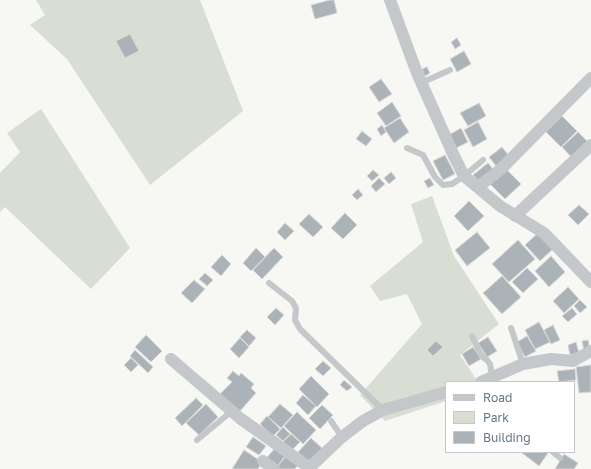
<!DOCTYPE html>
<html>
<head>
<meta charset="utf-8">
<style>
	body { margin:0 }
	#map { position:relative; width:591px; height:469px; overflow:hidden; background:#f7f7f3; font-family:"Golos Text",sans-serif }
	canvas { display:block }
	.legend { position:absolute; left:445px; top:381px; width:130px; height:72px; box-sizing:border-box; background:#fff; border:1px solid #c1c9ce; margin:0; padding:5px 7px; list-style:none; font-size:12px; color:#657785 }
	.legend li { display:flex; align-items:center; gap:8px; height:20px }
	.legend b { width:20px; border:1px solid #c1c9ce }
</style>
</head>
<body>
<div id="map">
<canvas width="591" height="469"></canvas>
<ul class="legend">
<li><b style="height:5px;background:#c4c8cb"></b>Road</li>
<li><b style="height:11px;background:#d8ded4"></b>Park</li>
<li><b style="height:11px;background:#abb3b9"></b>Building</li>
</ul>
</div>
<script>
const g = document.querySelector('canvas').getContext('2d');
g.lineJoin = 'round';
function fillPath(path, color) {
  g.fillStyle = color;
  g.fill(path, 'evenodd');
}
function poly(rows) {
  const path = new Path2D();
  for (const r of rows) {
    path.moveTo(r[0], r[1]);
    for (let i = 2; i < r.length; i += 2) path.lineTo(r[i], r[i + 1]);
  }
  return path;
}
function stroke(path, color, width, dash) {
  g.strokeStyle = color;
  g.lineWidth = width;
  g.lineCap = dash ? 'butt' : 'round';
  g.setLineDash(dash || []);
  g.stroke(path);
}
fillPath(poly([
	[36,0,200,0,243,111,150,185,67,59,30,25,45,15],
	[41,109,130,248,91,289,5,207,0,212,0,173,20,152,7,133],
	[432,196,454,256,499,324,460,355,478,382,446,382,446,401,385,421,360,395,422,324,407,294,380,301,370,286,423,242,411,204]
]), '#d8ded4');
const building = poly([
	[330,0,334,0,337,13,315,19,311,5,330,0],
	[130,34,139,51,125,58,116,41,130,34],
	[457,38,461,45,455,49,451,42,457,38],
	[464,51,471,64,457,72,450,59,464,51],
	[427,67,430,73,425,76,422,69,427,67],
	[381,79,392,94,379,102,369,87,381,79],
	[392,102,401,116,386,126,377,113,392,102],
	[479,103,486,116,468,126,460,113,479,103],
	[562,116,577,131,561,147,546,132,562,116],
	[400,118,409,132,394,143,384,128,400,118],
	[478,122,487,139,473,147,464,130,478,122],
	[382,125,386,132,381,136,377,129,382,125],
	[461,128,468,142,456,148,449,135,461,128],
	[362,131,372,139,366,146,356,139,362,131],
	[578,132,590,144,574,160,562,147,578,132],
	[502,147,509,156,496,166,489,157,502,147],
	[445,155,455,174,443,180,433,161,445,155],
	[488,163,493,169,479,181,473,175,488,163],
	[506,169,521,184,505,199,490,184,506,169],
	[373,170,379,175,372,181,367,176,373,170],
	[391,172,396,178,389,184,384,178,391,172],
	[379,178,385,184,376,192,371,186,379,178],
	[430,178,434,185,428,188,424,181,430,178],
	[358,189,363,195,357,200,352,195,358,189],
	[469,201,484,216,468,231,454,216,469,201],
	[579,205,589,214,578,225,568,215,579,205],
	[345,213,357,225,343,239,331,228,345,213],
	[309,214,323,227,313,237,299,224,309,214],
	[285,223,294,231,285,240,277,232,285,223],
	[477,232,490,248,467,266,455,250,477,232],
	[539,232,554,248,540,261,525,245,539,232],
	[518,240,535,259,509,282,492,264,518,240],
	[256,248,265,257,251,271,243,263,256,248],
	[274,248,283,257,262,279,253,270,274,248],
	[222,255,231,264,221,276,211,267,222,255],
	[551,256,565,272,549,287,535,271,551,256],
	[527,268,538,279,523,293,512,282,527,268],
	[205,273,213,280,207,286,199,279,205,273],
	[502,276,521,297,502,314,483,293,502,276],
	[194,280,205,289,192,303,181,293,194,280],
	[568,287,579,299,564,313,553,301,568,287],
	[580,300,587,307,580,313,574,306,580,300],
	[276,308,284,315,275,325,267,317,276,308],
	[572,308,577,314,568,322,562,316,572,308],
	[539,322,550,342,535,349,525,330,539,322],
	[553,325,560,340,551,344,544,330,553,325],
	[247,330,256,338,249,346,240,337,247,330],
	[146,335,162,351,151,362,135,347,146,335],
	[527,336,536,351,525,357,517,342,527,336],
	[488,337,497,351,487,357,478,343,488,337],
	[240,338,249,347,239,358,230,349,240,338],
	[588,340,590,350,584,351,582,341,588,340],
	[436,341,443,347,433,356,427,350,436,341],
	[576,342,579,353,570,355,568,345,576,342],
	[473,347,481,359,469,366,462,354,473,347],
	[135,350,153,367,148,373,130,356,135,350],
	[131,358,138,365,131,372,124,365,131,358],
	[323,361,331,368,323,376,315,369,323,361],
	[591,365,591,392,579,393,576,367,591,365],
	[575,369,576,380,559,382,557,371,575,369],
	[233,371,239,376,241,373,254,384,251,388,256,393,240,411,220,394,232,382,227,378,233,371],
	[311,376,329,394,317,407,299,389,311,376],
	[344,380,352,387,347,391,340,385,344,380],
	[303,395,316,406,308,415,296,403,303,395],
	[196,398,203,405,182,426,175,418,196,398],
	[206,404,218,417,199,435,186,423,206,404],
	[280,404,293,415,281,428,268,417,280,404],
	[322,405,333,415,320,429,309,418,322,405],
	[297,412,316,430,303,444,284,426,297,412],
	[267,416,280,429,273,436,260,424,267,416],
	[283,427,290,434,283,441,276,435,283,427],
	[291,434,300,442,292,450,283,442,291,434],
	[253,437,266,446,259,455,246,447,253,437],
	[311,438,323,449,310,463,298,452,311,438],
	[275,448,285,456,276,468,265,460,275,448],
	[244,450,262,462,258,469,232,469,244,450],
	[523,452,547,452,548,453,539,466,522,453,523,452],
	[564,454,578,463,574,469,555,469,564,454],
	[286,456,298,465,295,469,280,469,277,467,286,456]
]);
fillPath(building, '#abb3b9');
stroke(building, '#d8d8d6', 1);
stroke(poly([
	[421,83,450,70],
	[407,148,423,155,435,177,443,185,452,184,464,176,483,160],
	[269,283,292,301,296,308,295,320,300,329,383,410],
	[511,328,523,364],
	[472,336,480,353,484,358,487,360,490,364,492,377],
	[331,421,342,437],
	[197,440,232,411],
	[553,452,560,458]
]), '#c4c8cb', 6);
stroke(poly([
	[390,0,417,73,454,156,464,176,500,206,544,233,591,282],
	[478,187,501,169,591,78],
	[515,216,591,145],
	[171,359,241,419,310,468],
	[481,382,523,364,551,359,573,361,591,351],
	[263,461,274,469],
	[308,469,342,437,363,421,383,410,446,392]
]), '#c4c8cb', 12);
</script>
</body>
</html>
